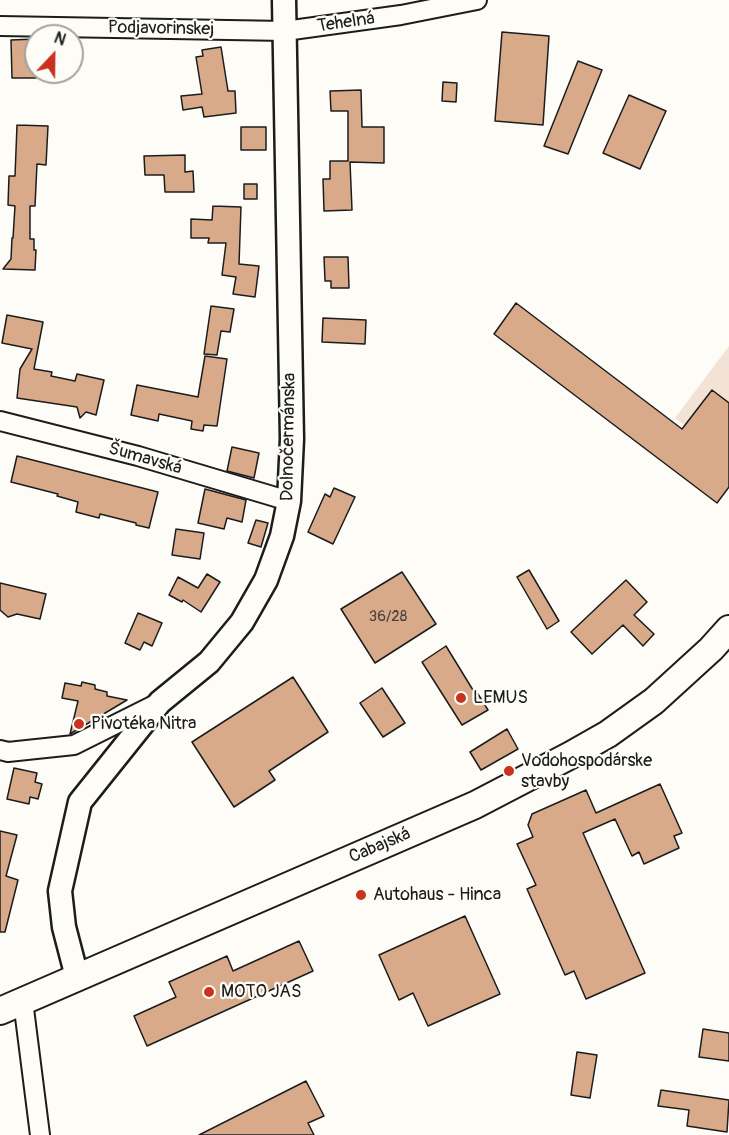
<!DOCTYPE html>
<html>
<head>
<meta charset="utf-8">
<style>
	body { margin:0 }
	#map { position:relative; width:729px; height:1135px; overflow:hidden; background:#fdfcf7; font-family:Pangolin,sans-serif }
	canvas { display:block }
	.north { position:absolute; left:24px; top:24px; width:60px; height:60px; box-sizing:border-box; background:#fdfcf7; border:2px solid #a3a29f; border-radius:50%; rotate:22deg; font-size:16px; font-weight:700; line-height:24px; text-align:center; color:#1c1c1c }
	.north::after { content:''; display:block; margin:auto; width:21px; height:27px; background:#c8321e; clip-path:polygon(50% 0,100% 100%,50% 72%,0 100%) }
</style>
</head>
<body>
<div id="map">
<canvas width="729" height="1135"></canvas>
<div class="north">N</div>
</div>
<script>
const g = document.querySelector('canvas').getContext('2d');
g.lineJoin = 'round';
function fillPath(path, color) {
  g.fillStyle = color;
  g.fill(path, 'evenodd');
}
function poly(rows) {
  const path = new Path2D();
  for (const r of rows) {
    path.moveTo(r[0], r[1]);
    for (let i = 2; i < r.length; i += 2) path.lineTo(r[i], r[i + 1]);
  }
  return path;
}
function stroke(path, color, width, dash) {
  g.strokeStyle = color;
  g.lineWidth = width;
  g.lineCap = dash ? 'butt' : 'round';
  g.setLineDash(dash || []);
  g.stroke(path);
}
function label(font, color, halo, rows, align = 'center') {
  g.font = font + ' Pangolin,sans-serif';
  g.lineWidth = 4.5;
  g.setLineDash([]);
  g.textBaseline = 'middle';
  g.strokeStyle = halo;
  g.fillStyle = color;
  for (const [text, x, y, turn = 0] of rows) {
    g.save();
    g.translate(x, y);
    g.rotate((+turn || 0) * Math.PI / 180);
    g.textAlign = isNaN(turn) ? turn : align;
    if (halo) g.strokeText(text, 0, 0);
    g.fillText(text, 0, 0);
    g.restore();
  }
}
fillPath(poly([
	[729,346,729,460,675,418]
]), '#f2e3d6');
const building = poly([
	[502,32,549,36,543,125,495,121,502,32],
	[36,39,36,78,12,78,11,40,36,39],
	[221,47,228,91,235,91,236,113,204,117,202,107,183,110,181,96,202,94,196,57,203,56,202,50,221,47],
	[578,61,602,70,568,154,544,146,578,61],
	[443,82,457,83,456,102,442,101,443,82],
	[361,90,362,127,384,127,384,163,350,162,352,210,324,211,323,179,330,179,330,161,348,161,348,111,331,111,330,91,361,90],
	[629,95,666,111,640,169,603,153,629,95],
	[17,125,48,126,46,165,37,164,35,206,30,206,30,239,34,239,34,250,36,250,35,270,3,269,11,259,12,238,13,238,15,206,8,205,9,176,15,176,17,125],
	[241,127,266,127,266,150,241,150,241,127],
	[185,155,185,172,193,171,194,192,165,192,164,175,145,175,144,156,185,155],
	[244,184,257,184,257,199,244,199,244,184],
	[213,206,241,207,239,264,259,266,255,297,233,294,236,277,222,275,226,243,208,243,209,238,191,238,191,219,212,220,213,206],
	[324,257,348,257,349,288,331,288,331,281,325,281,324,257],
	[516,303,682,429,712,390,729,403,729,487,717,503,494,334,516,303],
	[211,306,234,309,230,332,221,331,217,355,204,354,211,306],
	[7,315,43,322,34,369,52,372,51,376,75,381,77,374,104,380,96,415,86,412,80,418,77,407,17,398,20,369,32,349,2,343,7,315],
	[323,318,366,320,365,344,322,342,323,318],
	[205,356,227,359,217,426,204,425,203,431,191,429,192,421,159,414,158,421,131,415,137,385,198,397,205,356],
	[232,447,259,453,254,478,227,471,232,447],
	[17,456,158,492,149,528,136,525,136,523,100,514,99,518,76,512,78,502,57,496,58,494,11,482,17,456],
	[334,488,355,497,333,544,308,532,325,494,330,497,334,488],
	[205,489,246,500,242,522,227,518,224,529,198,523,205,489],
	[256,520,268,523,261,547,248,543,256,520],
	[176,529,204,533,200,559,172,555,176,529],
	[529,570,559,621,547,629,517,577,529,570],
	[402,572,436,624,375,663,341,609,402,572],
	[207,574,220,582,201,612,183,600,182,602,169,595,178,577,198,588,207,574],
	[626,580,647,602,634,615,654,634,643,646,623,625,592,654,571,632,626,580],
	[0,583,46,594,40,619,17,614,8,617,0,610,0,583],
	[138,613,162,623,152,646,144,642,140,650,125,643,138,613],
	[446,646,476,695,478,694,488,710,462,725,422,662,446,646],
	[293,677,328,732,269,771,275,780,234,807,192,742,293,677],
	[82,682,95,685,95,689,107,692,107,696,127,700,70,734,78,701,62,698,65,683,81,686,82,682],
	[382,688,405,723,383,737,360,703,382,688],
	[507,729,518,749,481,770,470,752,507,729],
	[14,768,37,773,35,782,42,784,38,799,30,797,29,804,7,799,14,768],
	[660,784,682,833,674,836,679,848,644,864,639,852,632,856,615,819,583,833,645,973,586,999,574,971,565,975,527,889,536,885,517,844,533,837,528,825,532,814,586,790,596,813,660,784],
	[0,831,17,835,6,876,18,880,5,932,0,932,0,831],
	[465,916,500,994,428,1026,413,993,399,1000,379,955,465,916],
	[299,941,313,971,147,1046,134,1016,176,997,169,982,227,956,233,971,299,941],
	[703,1029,729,1033,729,1061,699,1057,703,1029],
	[577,1052,597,1055,590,1098,571,1095,577,1052],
	[306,1081,324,1116,308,1123,314,1135,199,1135,306,1081],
	[661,1090,729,1100,727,1132,687,1126,689,1110,658,1106,661,1090]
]);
fillPath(building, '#d8aa8a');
stroke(building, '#1c1c1c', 1.5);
const minor = poly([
	[0,26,285,31,401,15,477,0],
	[0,421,138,456,289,501],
	[0,750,8,752,74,745,156,704],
	[23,1001,40,1135]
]);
const tertiary = poly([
	[77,977,64,927,60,891,80,802,160,702,209,662,242,622,266,580,282,536,289,501,292,439,284,0]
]);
const secondary = poly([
	[0,1011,475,805,571,755,608,734,654,701,711,649,729,629]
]);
stroke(minor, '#1c1c1c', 22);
stroke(tertiary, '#1c1c1c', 27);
stroke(secondary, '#1c1c1c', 30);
stroke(minor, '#fdfcf7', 18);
stroke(tertiary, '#fdfcf7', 22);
stroke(secondary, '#fdfcf7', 26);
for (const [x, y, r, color] of [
	[461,698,6,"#c8321e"],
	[79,724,6,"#c8321e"],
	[509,771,6,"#c8321e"],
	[361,895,6,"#c8321e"],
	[209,992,6,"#c8321e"]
]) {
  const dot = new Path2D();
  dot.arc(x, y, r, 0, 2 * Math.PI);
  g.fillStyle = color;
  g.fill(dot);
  stroke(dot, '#fdfcf7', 2);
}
label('15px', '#4b4038', null, [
	["36/28",388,617]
]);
label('18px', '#1c1c1c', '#fdfcf7', [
	["Tehelná",346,23,-8],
	["Podjavorinskej",161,29,1],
	["Dolnočermánska",289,437,-89],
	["Šumavská",145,459,16],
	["Cabajská",380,846,-23]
]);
label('18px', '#1c1c1c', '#fdfcf7', [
	["LEMUS",473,698],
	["Pivotéka Nitra",91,724],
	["Vodohospodárske",521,761],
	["stavby",521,782],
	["Autohaus - Hinca",373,895],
	["MOTO JAS",221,992]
], 'left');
</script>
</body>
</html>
